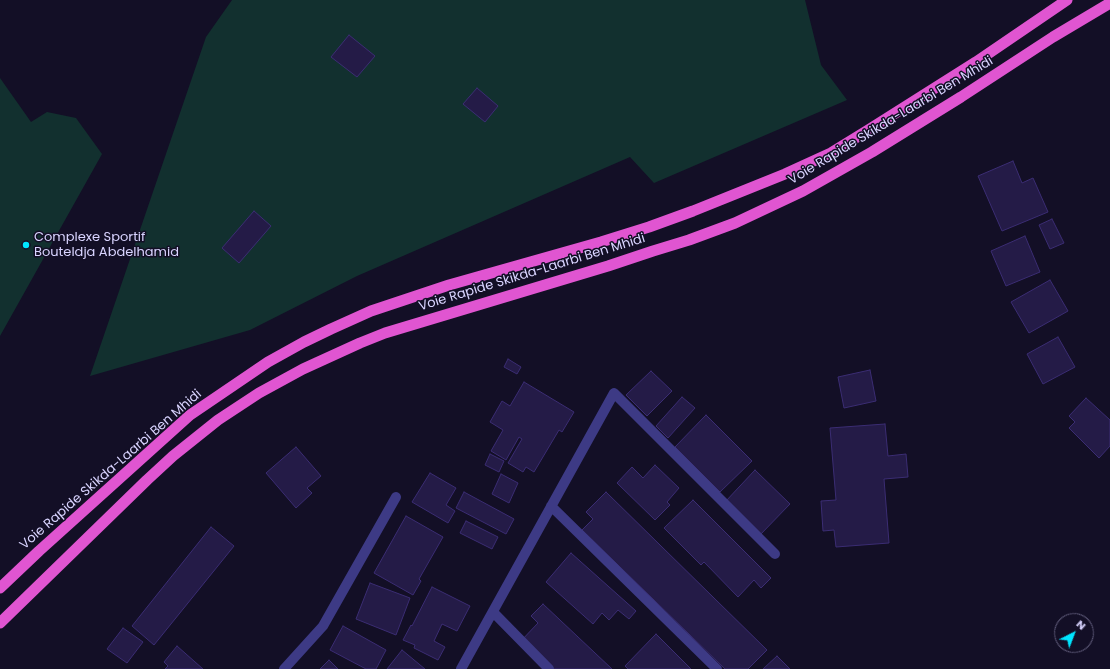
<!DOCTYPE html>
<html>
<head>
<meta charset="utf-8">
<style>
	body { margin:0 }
	#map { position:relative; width:1110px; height:669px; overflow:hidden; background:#130f26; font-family:Poppins,sans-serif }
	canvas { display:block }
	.north { position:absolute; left:1054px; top:613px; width:40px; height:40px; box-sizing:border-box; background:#130f26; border:1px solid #625e7d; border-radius:50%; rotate:42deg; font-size:11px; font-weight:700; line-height:16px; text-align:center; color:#d9d4ff }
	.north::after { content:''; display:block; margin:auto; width:14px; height:18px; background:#00e5ff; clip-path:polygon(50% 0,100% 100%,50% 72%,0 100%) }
</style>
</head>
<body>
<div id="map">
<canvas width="1110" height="669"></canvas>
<div class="north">N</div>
</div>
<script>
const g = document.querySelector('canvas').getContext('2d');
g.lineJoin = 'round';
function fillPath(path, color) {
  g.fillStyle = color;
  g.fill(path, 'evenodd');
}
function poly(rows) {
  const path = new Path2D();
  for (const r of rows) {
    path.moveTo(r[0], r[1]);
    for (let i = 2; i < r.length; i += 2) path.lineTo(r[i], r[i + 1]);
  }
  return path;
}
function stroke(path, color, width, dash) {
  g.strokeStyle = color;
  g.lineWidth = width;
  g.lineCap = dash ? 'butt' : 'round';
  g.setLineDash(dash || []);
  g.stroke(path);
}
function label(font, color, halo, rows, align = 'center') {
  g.font = font + ' Poppins,sans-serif';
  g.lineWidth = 3;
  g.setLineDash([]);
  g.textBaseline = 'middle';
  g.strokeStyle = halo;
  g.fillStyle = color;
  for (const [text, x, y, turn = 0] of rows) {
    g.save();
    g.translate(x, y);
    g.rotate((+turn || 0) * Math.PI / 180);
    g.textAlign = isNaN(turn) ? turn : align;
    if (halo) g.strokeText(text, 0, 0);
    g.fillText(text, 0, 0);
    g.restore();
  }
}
fillPath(poly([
	[232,0,805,0,821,65,847,100,654,183,630,157,357,276,250,330,90,376,206,37],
	[0,78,31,122,47,112,76,118,102,154,0,336]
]), '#12302f');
const building = poly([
	[349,35,375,56,357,77,331,57,349,35],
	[477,88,498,106,485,122,463,104,477,88],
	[1013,161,1022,183,1033,178,1048,212,1002,231,978,176,1013,161],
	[254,211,271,226,239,263,222,248,254,211],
	[1052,219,1064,243,1050,249,1039,225,1052,219],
	[1025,236,1040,272,1006,286,991,251,1025,236],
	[1050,280,1068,311,1029,333,1011,302,1050,280],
	[1058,337,1075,367,1043,384,1027,354,1058,337],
	[508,359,521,367,517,374,504,367,508,359],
	[870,370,876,401,844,408,838,377,870,370],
	[651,371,672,391,647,416,626,395,651,371],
	[524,382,574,412,562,432,559,430,534,472,526,467,523,472,508,463,522,439,519,437,506,460,491,451,503,430,490,422,502,401,510,406,524,382],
	[682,397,695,408,668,438,656,426,682,397],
	[1086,398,1110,420,1110,446,1099,458,1069,428,1075,422,1069,416,1086,398],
	[706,415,752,461,720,492,675,447,706,415],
	[885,424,888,456,906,454,908,477,884,479,889,543,836,547,834,530,823,531,821,501,836,500,830,428,885,424],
	[296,447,321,476,307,488,312,493,296,508,266,473,296,447],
	[490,454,504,461,499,472,485,465,490,454],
	[655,465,679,488,667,502,670,505,655,520,617,483,632,467,643,478,655,465],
	[755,470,790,504,759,536,725,502,755,470],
	[430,473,456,488,446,505,455,511,448,523,412,502,430,473],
	[501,474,518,483,509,503,492,494,501,474],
	[464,492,514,519,506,534,456,508,464,492],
	[606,492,767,650,748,669,725,669,582,530,593,519,586,512,606,492],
	[693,500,771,578,761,588,754,580,738,597,704,562,701,565,664,528,693,500],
	[406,516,443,537,419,579,421,581,413,595,374,573,406,516],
	[466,521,498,537,492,549,460,533,466,521],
	[211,527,234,546,154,645,132,626,211,527],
	[571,553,636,611,629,619,618,610,609,620,602,613,593,624,546,582,571,553],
	[370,583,410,598,396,635,356,619,370,583],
	[432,587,470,606,457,631,442,624,434,641,445,647,438,660,414,648,415,645,403,640,411,625,412,626,432,587],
	[543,604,612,669,546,669,519,643,538,623,531,616,543,604],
	[343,626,386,650,376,669,366,669,330,650,343,626],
	[123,628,143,642,127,663,107,649,123,628],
	[656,634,691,669,628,669,625,666,656,634],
	[177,646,203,669,165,669,168,666,164,662,177,646],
	[402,650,425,669,387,669,402,650],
	[777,656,790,669,763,669,777,656],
	[329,660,338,669,320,669,329,660]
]);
fillPath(building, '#241b47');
stroke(building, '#3b2d73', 1);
stroke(poly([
	[551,506,717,669],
	[493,612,549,669],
	[284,669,323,626,396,497],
	[461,669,614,393,775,554]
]), '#3d3a85', 10);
stroke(poly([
	[0,588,39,551,190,415,268,362,304,342,331,329,371,311,449,285,601,242,649,227,693,211,785,174,831,153,870,129,976,62,1067,0],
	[0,623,147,480,173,456,218,420,259,393,303,369,360,343,385,333,608,266,653,251,689,240,735,223,803,191,872,152,961,97,1053,37,1110,3]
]), '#e055d1', 11);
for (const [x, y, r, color] of [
	[26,245,4,"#00e5ff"]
]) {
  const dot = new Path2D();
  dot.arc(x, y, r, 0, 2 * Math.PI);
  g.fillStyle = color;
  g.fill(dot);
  stroke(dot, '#130f26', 1.5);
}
label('13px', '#d9d4ff', '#130f26', [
	["Voie Rapide Skikda-Laarbi Ben Mhidi",891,121,-31],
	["Voie Rapide Skikda-Laarbi Ben Mhidi",532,273,-17],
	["Voie Rapide Skikda-Laarbi Ben Mhidi",111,470,-41]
]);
label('13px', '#d9d4ff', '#130f26', [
	["Complexe Sportif",34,238],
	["Bouteldja Abdelhamid",34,253]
], 'left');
</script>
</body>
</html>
